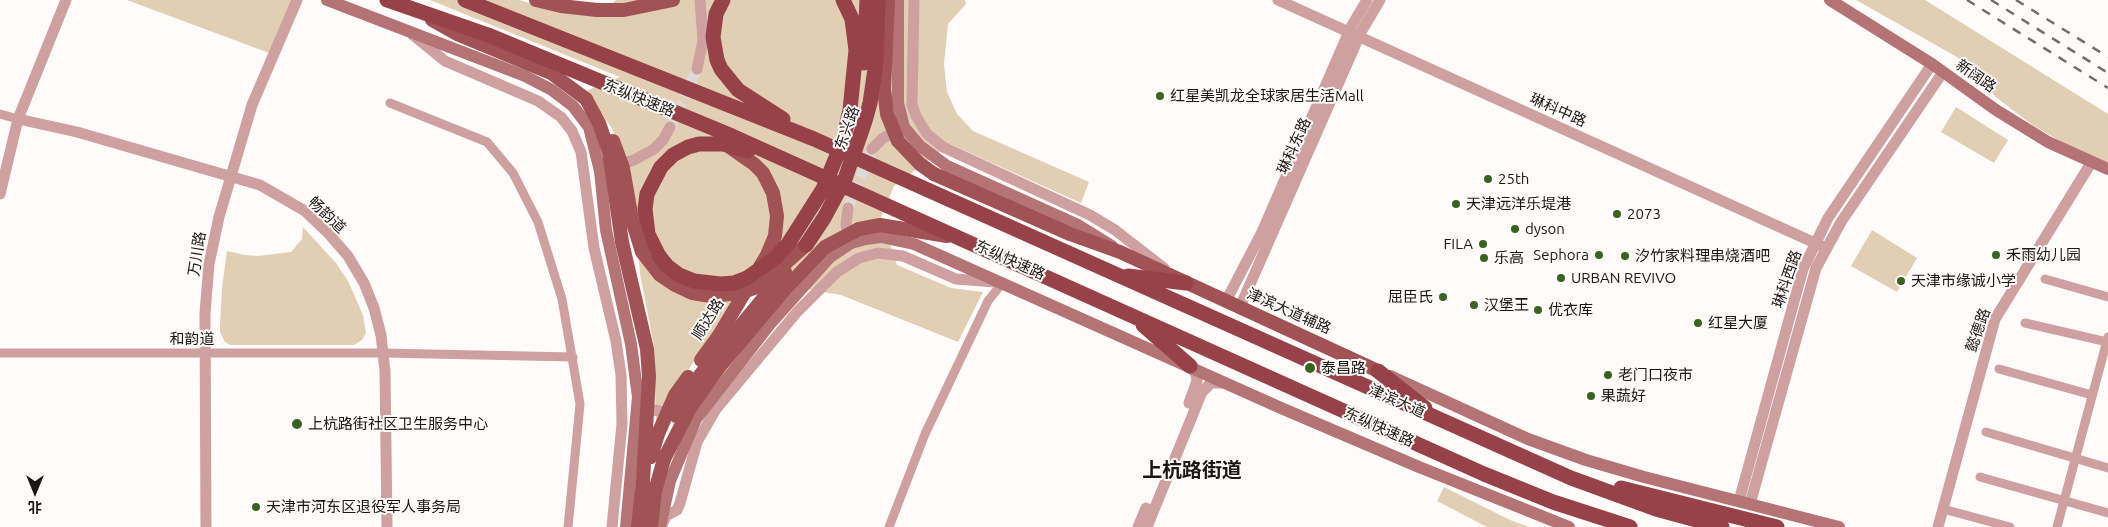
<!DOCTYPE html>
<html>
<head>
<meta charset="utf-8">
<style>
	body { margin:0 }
	#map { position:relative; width:2108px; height:527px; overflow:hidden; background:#fefbfa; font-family:Ubuntu,"Noto Sans SC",sans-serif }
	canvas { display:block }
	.north { position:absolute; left:10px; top:467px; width:50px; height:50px; -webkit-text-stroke:4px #fefbfa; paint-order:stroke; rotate:180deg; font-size:14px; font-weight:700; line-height:20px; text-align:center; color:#1c1615 }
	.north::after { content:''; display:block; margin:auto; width:18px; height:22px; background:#1c1615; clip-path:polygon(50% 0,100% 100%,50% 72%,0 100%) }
</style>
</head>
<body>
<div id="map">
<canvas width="2108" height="527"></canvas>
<div class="north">北</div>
</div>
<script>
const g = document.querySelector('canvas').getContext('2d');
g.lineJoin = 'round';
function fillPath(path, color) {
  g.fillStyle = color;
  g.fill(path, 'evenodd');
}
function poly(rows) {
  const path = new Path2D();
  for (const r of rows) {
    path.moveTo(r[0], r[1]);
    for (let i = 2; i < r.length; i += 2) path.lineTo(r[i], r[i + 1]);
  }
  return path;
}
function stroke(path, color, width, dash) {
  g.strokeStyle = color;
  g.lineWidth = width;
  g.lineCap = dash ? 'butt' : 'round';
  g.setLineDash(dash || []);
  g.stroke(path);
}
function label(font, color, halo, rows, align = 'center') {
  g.font = font + ' Ubuntu,"Noto Sans SC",sans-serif';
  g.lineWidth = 4;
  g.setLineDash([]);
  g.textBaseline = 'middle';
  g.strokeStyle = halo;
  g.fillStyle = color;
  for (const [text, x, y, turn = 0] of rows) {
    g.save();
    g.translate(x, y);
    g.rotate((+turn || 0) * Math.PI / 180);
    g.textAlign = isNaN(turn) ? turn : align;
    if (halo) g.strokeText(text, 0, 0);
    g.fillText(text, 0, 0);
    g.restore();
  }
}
fillPath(poly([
	[127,0,292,0,269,53],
	[430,0,519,0,540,6,598,16,616,0,965,0,966,4,948,24,944,64,947,92,957,114,973,131,1089,182,1081,203,950,144,894,186,881,217,897,265,951,288,983,292,958,342,841,295,765,282,701,350,656,422,654,346,640,274,632,180,626,159,611,127,586,91,620,77],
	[1856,0,1925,0,2108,114,2108,164,2064,143,2034,126,1997,98,1957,57],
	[1956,107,2008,140,1994,163,1941,132],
	[303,227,336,263,348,281,363,315,366,333,362,340,354,345,230,345,225,342,220,332,220,326,222,288,227,251,245,255,258,256,291,252,302,239],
	[1872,230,1917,258,1897,292,1851,266],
	[1444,487,1510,520,1529,527,1487,527,1437,501]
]), '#e2cfb3');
stroke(poly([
	[670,127,697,69],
	[848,208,872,149]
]), '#dcd9d8', 11, [11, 5.5]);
stroke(poly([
	[390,103,487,142,513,173,538,222,562,299,580,404,568,527],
	[0,114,18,119],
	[2045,279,2108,297],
	[2025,323,2108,342],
	[0,353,384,353,573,357],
	[1999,369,2092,395],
	[1986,432,2108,468],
	[1980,477,2108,513],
	[1943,509,2010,527],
	[889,527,925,434,988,301,1003,282],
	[2057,527,2108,337]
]), '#cea0a0', 9);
stroke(poly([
	[914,0,912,105,916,116,927,134,943,147,1090,215,1115,230,1164,268],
	[1278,0,1826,248],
	[413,35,445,61,538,101,561,117,572,131,581,152,594,248,616,341,621,375,622,424,612,527],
	[697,69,703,40,700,0],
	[18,119,77,132,260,185,305,211,328,233,348,256,364,283,374,308,381,335,385,371,387,527],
	[872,149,883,138,901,129],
	[615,166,634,160,654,149,663,140,670,127],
	[0,194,18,119,66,0],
	[848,208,846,225,850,242],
	[1226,301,1262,232,1351,27,1367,0],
	[1240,307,1361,32,1380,0],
	[1189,403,1197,381,1196,374,1190,366],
	[639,407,674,414],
	[1739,501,1803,269,1828,218,1932,64],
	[1750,504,1816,268,1841,222,1943,72],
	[662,525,666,516,677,510,680,503,697,442,716,409,797,312,837,272,859,258,878,253,903,256,956,279,995,282],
	[206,527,205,313,209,264,219,217,252,105,297,0],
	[1138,527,1146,508],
	[1147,527,1202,392,1211,383,1226,383],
	[1938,527,1995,319,2091,163]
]), '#cea0a0', 11);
stroke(poly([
	[327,0,525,76,552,90,573,106,589,127,600,171,606,230,631,344,638,397,626,527],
	[898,0,898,103,904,127,920,146,947,166,1078,225,1112,246],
	[1830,0,1932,64,1996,110,2048,142,2108,169],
	[1390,376,1528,439,1586,460,1644,477,1839,527],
	[660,527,670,481,696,419,703,410,770,324,830,257,851,243,866,239,881,237,914,244,1281,408,1419,467,1569,527]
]), '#b47374', 12);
stroke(poly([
	[536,0,561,6,597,10,624,10,673,0],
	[432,20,457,34,551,73,586,99],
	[934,174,1070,234,1120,252,1378,371],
	[859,229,880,225,947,236],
	[718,337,767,255,775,236,777,216,773,193,763,173,754,164,731,148],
	[638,527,643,481],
	[651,527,655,491,664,459]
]), '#a05255', 14);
stroke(poly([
	[387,0,488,35,732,136,1484,474,1553,502,1630,527],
	[465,0,814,139,1571,478,1656,509,1722,527],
	[723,0,716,14,713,37,717,60,721,69,738,90,783,119],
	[864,63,867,0],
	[843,141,850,110,856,50,852,19,843,0],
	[659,256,648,234,645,209,647,194,661,167,673,155,688,147,699,144,723,144,748,151],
	[1128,276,1186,283],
	[1143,325,1190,366],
	[1378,371,1425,408],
	[1621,488,1777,527]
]), '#964248', 15);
stroke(poly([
	[1967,0,2108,88],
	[1991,0,2108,73],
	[2016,0,2108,57]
]), '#736e6d', 2.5, [9, 9]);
stroke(poly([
	[888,0,884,89,887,114,898,141,920,164,934,174],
	[586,99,599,123,609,152,622,242,647,349,649,377,643,481],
	[613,141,623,168,632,220,642,252,660,275,675,285,692,293,711,296,739,293,754,288,772,275,806,245],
	[701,360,718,337],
	[676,416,687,395,701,374,785,272],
	[651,457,658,434,675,395,688,377],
	[664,459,690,408,721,365,785,289,825,247,859,229]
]), '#a05255', 14);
stroke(poly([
	[806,245,824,218,845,179,865,121,870,103,876,62,878,0],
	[659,256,667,266,679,275,694,281,720,284,734,283,747,278,775,258,788,244,823,189,843,141]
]), '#964248', 15);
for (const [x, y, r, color] of [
	[1160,96,5,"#386321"],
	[1488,179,5,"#386321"],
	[1456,204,5,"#386321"],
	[1617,214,5,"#386321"],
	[1515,229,5,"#386321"],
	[1483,244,5,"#386321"],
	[1599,255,5,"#386321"],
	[1996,255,5,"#386321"],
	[1625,256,5,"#386321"],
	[1484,258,5,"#386321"],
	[1561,278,5,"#386321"],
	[1901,281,5,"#386321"],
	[1443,297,5,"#386321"],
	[1474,305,5,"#386321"],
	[1538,310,5,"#386321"],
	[1698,323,5,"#386321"],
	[1310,368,6,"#386321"],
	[1608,375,5,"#386321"],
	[1591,396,5,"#386321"],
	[297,424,6,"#386321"],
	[256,507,5,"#386321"]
]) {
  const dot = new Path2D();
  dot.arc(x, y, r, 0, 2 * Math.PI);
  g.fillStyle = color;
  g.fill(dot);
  stroke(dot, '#fefbfa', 2);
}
label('15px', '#1c1615', '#fefbfa', [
	["新阔路",1976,76,35],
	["东纵快速路",639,98,22],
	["琳科中路",1558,110,24],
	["东兴路",847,128,-71],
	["琳科东路",1294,146,-66],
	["畅韵道",327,215,43],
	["万川路",197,254,-81],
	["东纵快速路",1010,260,24],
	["琳科西路",1787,279,-71],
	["津滨大道辅路",1289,311,24],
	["顺达路",708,319,-58],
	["懿德路",1978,330,-71],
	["和韵道",192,339],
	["津滨大道",1397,401,24],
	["东纵快速路",1379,427,24]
]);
label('15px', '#1c1615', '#fefbfa', [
	["红星美凯龙全球家居生活Mall",1170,96],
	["25th",1498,179],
	["天津远洋乐堤港",1466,204],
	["2073",1627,214],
	["dyson",1525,229],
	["FILA",1473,244,"right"],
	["Sephora",1589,255,"right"],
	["禾雨幼儿园",2006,255],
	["汐竹家料理串烧酒吧",1635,256],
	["乐高",1494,258],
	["URBAN REVIVO",1571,278],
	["天津市缘诚小学",1911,281],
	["屈臣氏",1433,297,"right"],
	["汉堡王",1484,305],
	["优衣库",1548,310],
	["红星大厦",1708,323],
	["泰昌路",1321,368],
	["老门口夜市",1618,375],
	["果蔬好",1601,396],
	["上杭路街社区卫生服务中心",308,424],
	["天津市河东区退役军人事务局",266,507]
], 'left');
label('bold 20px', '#1c1615', '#fefbfa', [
	["上杭路街道",1192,470]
]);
</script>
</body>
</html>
